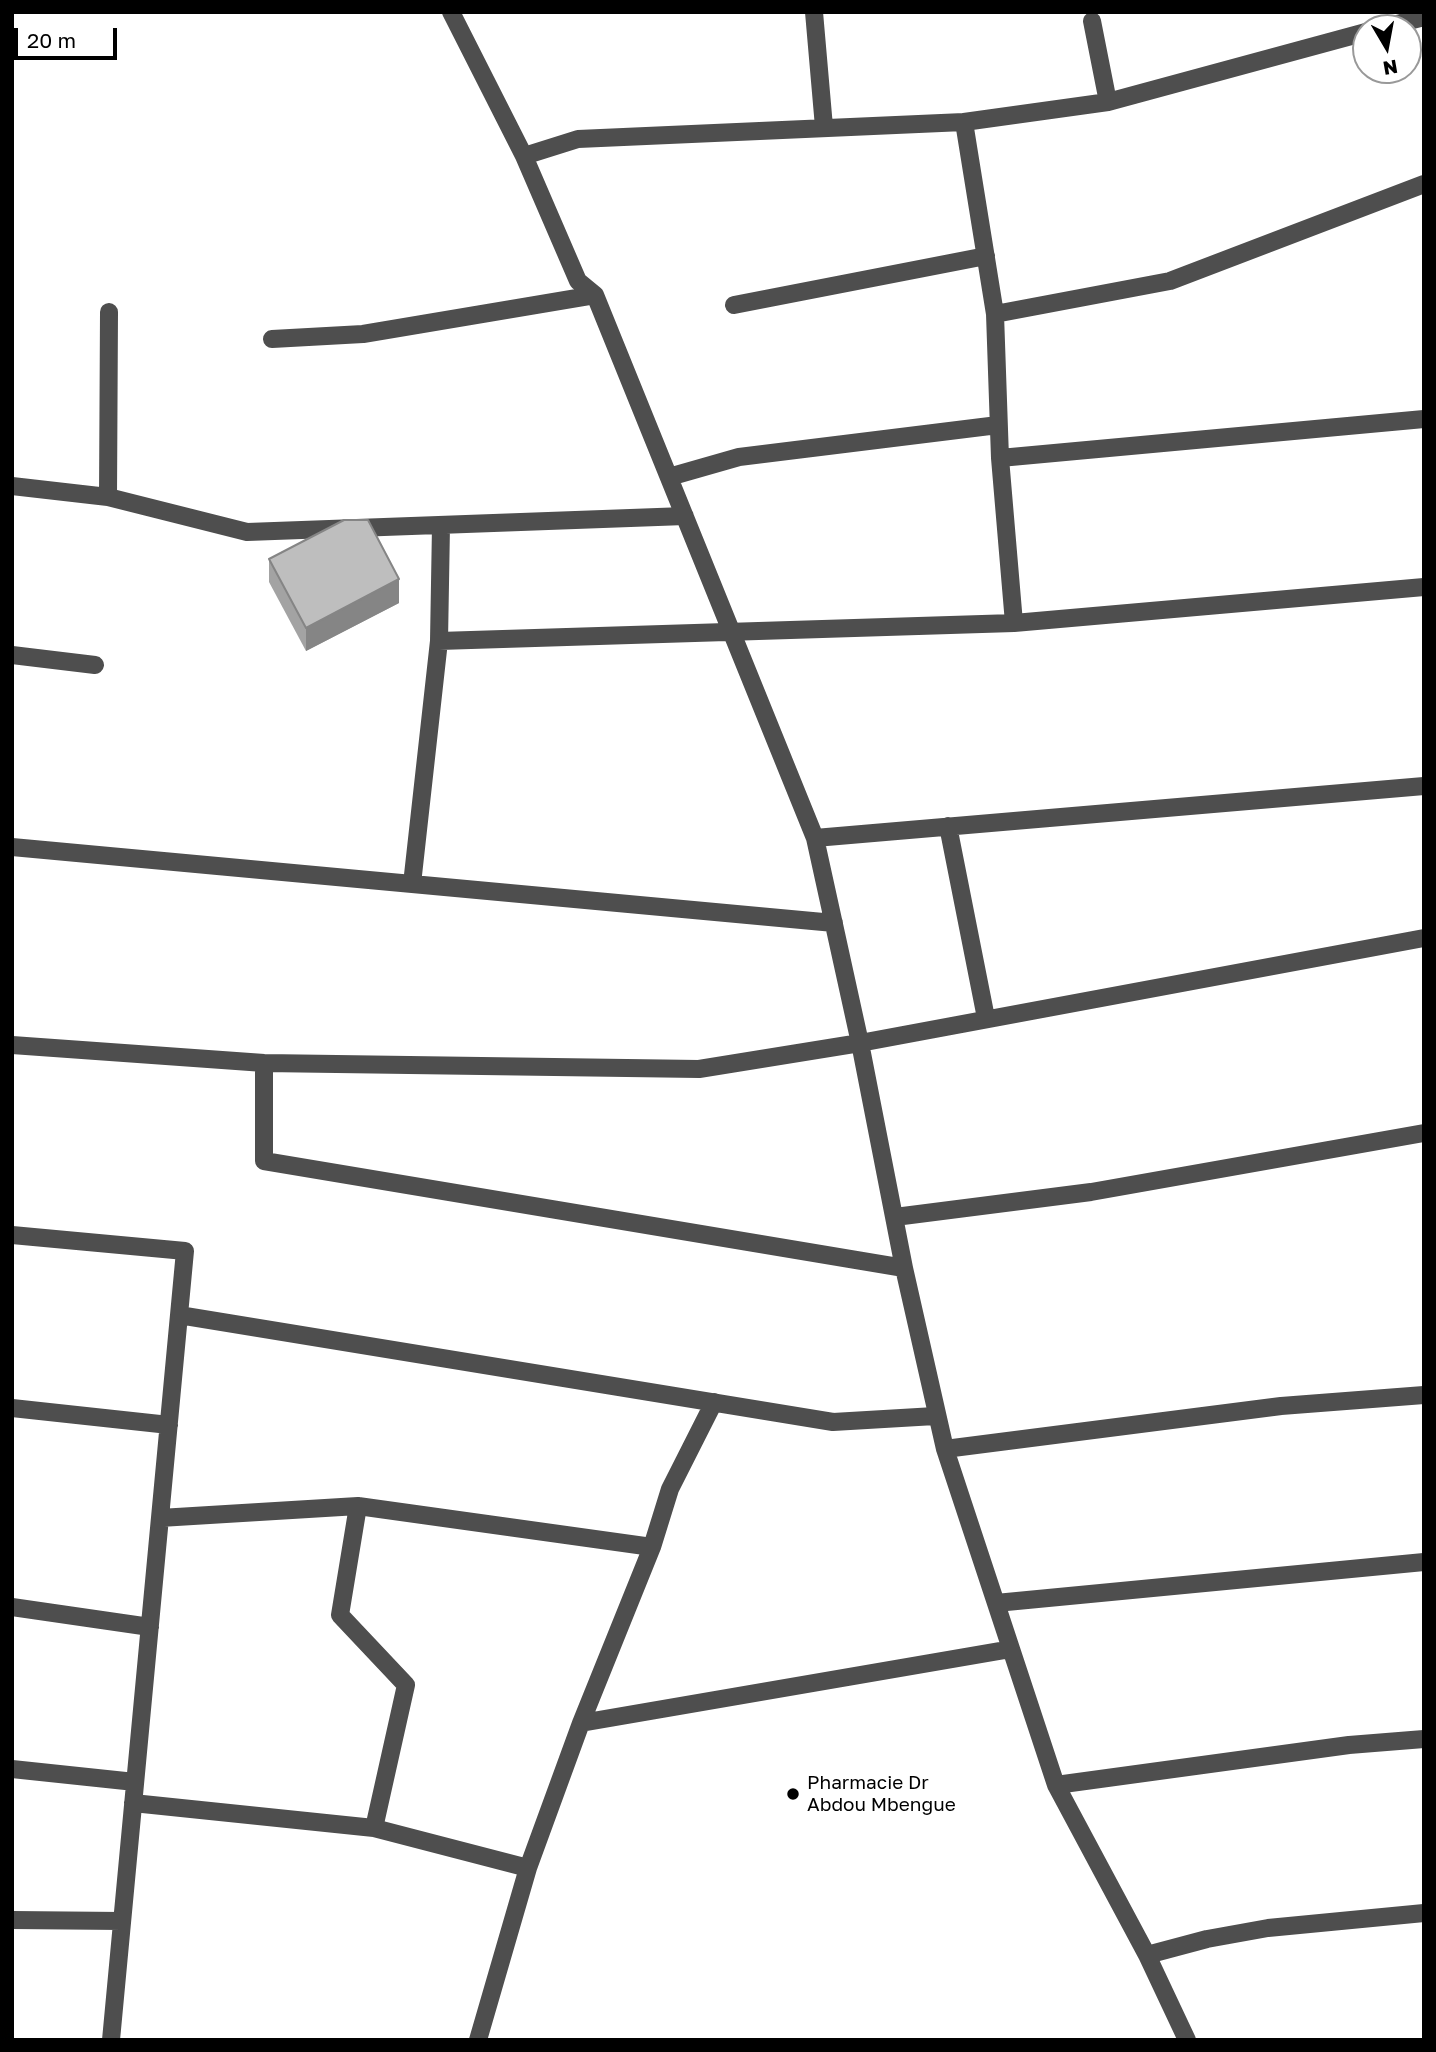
<!DOCTYPE html>
<html>
<head>
<meta charset="utf-8">
<style>
	body { margin:0 }
	#map { position:relative; width:1436px; height:2052px; overflow:hidden; background:#fff; font-family:"Golos Text",sans-serif }
	canvas { display:block }
	.frame { position:absolute; inset:0; border:14px solid #000; pointer-events:none }
	.north { position:absolute; left:1352px; top:14px; width:70px; height:70px; box-sizing:border-box; background:#fff; border:2px solid #999; border-radius:50%; rotate:170deg; font-size:19px; font-weight:700; line-height:28px; text-align:center; color:#000 }
	.north::after { content:''; display:block; margin:auto; width:24px; height:32px; background:#000; clip-path:polygon(50% 0,100% 100%,50% 72%,0 100%) }
	.scale { position:absolute; left:14px; top:28px; width:103px; height:32px; box-sizing:border-box; border:4px solid #000; border-top:0; padding-left:9px; font-size:21px; line-height:24px; white-space:nowrap; color:#000; -webkit-text-stroke:5px #fff; paint-order:stroke }
</style>
</head>
<body>
<div id="map">
<canvas width="1436" height="2052"></canvas>
<div class="frame"></div>
<div class="north">N</div>
<div class="scale">20 m</div>
</div>
<script>
const g = document.querySelector('canvas').getContext('2d');
g.lineJoin = 'round';
function poly(rows) {
  const path = new Path2D();
  for (const r of rows) {
    path.moveTo(r[0], r[1]);
    for (let i = 2; i < r.length; i += 2) path.lineTo(r[i], r[i + 1]);
  }
  return path;
}
function stroke(path, color, width, dash) {
  g.strokeStyle = color;
  g.lineWidth = width;
  g.lineCap = dash ? 'butt' : 'round';
  g.setLineDash(dash || []);
  g.stroke(path);
}
function fillPath(path, color) {
  g.fillStyle = color;
  g.fill(path, 'evenodd');
}
function label(font, color, halo, rows, align = 'center') {
  g.font = font + ' "Golos Text",sans-serif';
  g.lineWidth = 5;
  g.setLineDash([]);
  g.textBaseline = 'middle';
  g.strokeStyle = halo;
  g.fillStyle = color;
  for (const [text, x, y, turn = 0] of rows) {
    g.save();
    g.translate(x, y);
    g.rotate((+turn || 0) * Math.PI / 180);
    g.textAlign = isNaN(turn) ? turn : align;
    if (halo) g.strokeText(text, 0, 0);
    g.fillText(text, 0, 0);
    g.restore();
  }
}
stroke(poly([
	[451,12,524,156,578,281,595,295,815,838,860,1043,904,1268,945,1449,1056,1785,1147,1955,1187,2040],
	[814,12,824,127],
	[1092,21,1108,102],
	[1382,28,1424,17],
	[964,122,995,314,1000,458,1014,623],
	[524,156,578,139,964,122,1108,102,1366,32],
	[734,305,986,256],
	[995,314,1170,281,1424,184],
	[272,339,363,334,595,295],
	[1000,458,1424,419],
	[669,477,739,457,998,425],
	[12,486,108,497,247,532,685,516],
	[108,497,109,312],
	[439,641,1014,623,1424,587],
	[12,655,95,665],
	[948,826,986,1018],
	[815,838,1424,786],
	[12,847,834,923],
	[412,884,439,641,441,526],
	[12,1045,264,1063,699,1069,860,1043,1424,938],
	[264,1063,264,1161,904,1268],
	[895,1217,1091,1192,1424,1133],
	[12,1235,185,1251,111,2040],
	[179,1315,833,1422,935,1416],
	[12,1408,169,1425],
	[945,1449,1281,1406,1424,1395],
	[358,1506,340,1615,406,1685,374,1828],
	[160,1518,358,1506,652,1547],
	[996,1603,1424,1562],
	[12,1607,150,1627],
	[581,1723,1011,1649],
	[12,1769,135,1782],
	[1056,1785,1349,1745,1424,1739],
	[133,1803,374,1828,528,1868],
	[12,1920,122,1921],
	[1147,1955,1207,1939,1268,1928,1424,1913],
	[478,2040,528,1868,581,1723,652,1547,670,1489,714,1402]
]), '#4e4e4e', 18);
fillPath(poly([
	[269,559,399,603,306,651,269,582]
]), '#a3a3a3');
fillPath(poly([
	[399,579,399,603,306,651,306,628]
]), '#858585');
const building = poly([
	[344,520,368,520,399,579,306,628,269,559,344,520]
]);
fillPath(building, '#bebebe');
stroke(building, '#858585', 2);
for (const [x, y, r, color] of [
	[793,1794,7,"#000"]
]) {
  const dot = new Path2D();
  dot.arc(x, y, r, 0, 2 * Math.PI);
  g.fillStyle = color;
  g.fill(dot);
  stroke(dot, '#fff', 2.5);
}
label('19px', '#000', '#fff', [
	["Pharmacie Dr",807,1783],
	["Abdou Mbengue",807,1805]
], 'left');
</script>
</body>
</html>
